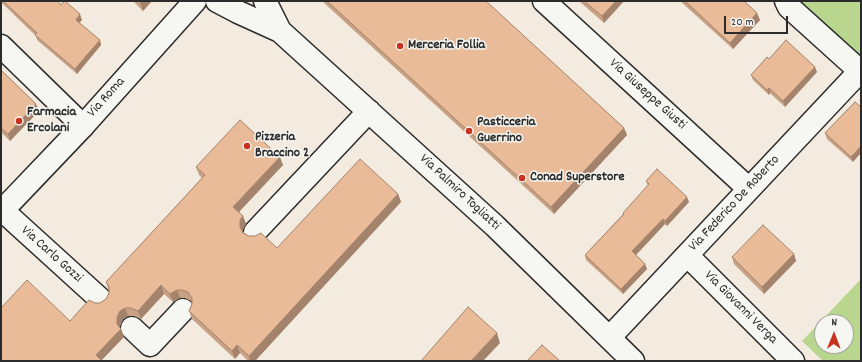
<!DOCTYPE html>
<html>
<head>
<meta charset="utf-8">
<style>
	body { margin:0 }
	#map { position:relative; width:862px; height:362px; overflow:hidden; background:#f3eae0; font-family:Dekko,sans-serif }
	canvas { display:block }
	.frame { position:absolute; inset:0; border:2px solid #2b2b2b; pointer-events:none }
	.north { position:absolute; left:814px; top:314px; width:40px; height:40px; box-sizing:border-box; background:#f6f6f2; border:1px solid #a5a5a2; border-radius:50%; rotate:1deg; font-size:11px; font-weight:700; line-height:16px; text-align:center; color:#2b2b2b }
	.north::after { content:''; display:block; margin:auto; width:14px; height:18px; background:#c8321e; clip-path:polygon(50% 0,100% 100%,50% 72%,0 100%) }
	.scale { position:absolute; left:724px; top:16px; width:64px; height:18px; box-sizing:border-box; border:2px solid #2b2b2b; border-top:0; padding-left:5px; font-size:12px; line-height:14px; white-space:nowrap; color:#2b2b2b; -webkit-text-stroke:3px #f6f6f2; paint-order:stroke }
</style>
</head>
<body>
<div id="map">
<canvas width="862" height="362"></canvas>
<div class="frame"></div>
<div class="north">N</div>
<div class="scale">20 m</div>
</div>
<script>
const g = document.querySelector('canvas').getContext('2d');
g.lineJoin = 'round';
function fillPath(path, color) {
  g.fillStyle = color;
  g.fill(path, 'evenodd');
}
function poly(rows) {
  const path = new Path2D();
  for (const r of rows) {
    path.moveTo(r[0], r[1]);
    for (let i = 2; i < r.length; i += 2) path.lineTo(r[i], r[i + 1]);
  }
  return path;
}
function stroke(path, color, width, dash) {
  g.strokeStyle = color;
  g.lineWidth = width;
  g.lineCap = dash ? 'butt' : 'round';
  g.setLineDash(dash || []);
  g.stroke(path);
}
function label(font, color, halo, rows, align = 'center') {
  g.font = font + ' Dekko,sans-serif';
  g.lineWidth = 3;
  g.setLineDash([]);
  g.textBaseline = 'middle';
  g.strokeStyle = halo;
  g.fillStyle = color;
  for (const [text, x, y, turn = 0] of rows) {
    g.save();
    g.translate(x, y);
    g.rotate((+turn || 0) * Math.PI / 180);
    g.textAlign = isNaN(turn) ? turn : align;
    if (halo) g.strokeText(text, 0, 0);
    g.fillText(text, 0, 0);
    g.restore();
  }
}
fillPath(poly([
	[798,1,861,1,861,60],
	[861,279,861,361,823,361,802,341],
	[822,322,846,322,846,346,822,346]
]), '#b9d68e');
const minor = poly([
	[217,1,238,12,280,31,495,226,633,361],
	[265,1,280,31],
	[544,1,749,189],
	[786,1,789,7,861,72],
	[1,46,83,126],
	[2,210,100,299],
	[255,232,369,111],
	[687,255,793,361],
	[132,328,150,345,183,310],
	[610,337,860,71]
]);
const major = poly([
	[1,212,83,126,195,1]
]);
stroke(minor, '#2b2b2b', 25);
stroke(major, '#2b2b2b', 25);
stroke(minor, '#f6f6f2', 22);
stroke(major, '#f6f6f2', 22);
fillPath(poly([
	[1,1,57,1,61,5,82,20,79,23,100,40,101,45,77,74,37,40,36,36,1,2],
	[133,1,152,1,143,11],
	[322,1,486,1,624,128,627,135,554,214],
	[579,1,624,1,604,23],
	[680,1,744,1,760,20,733,49],
	[1,70,36,104,39,111,10,141,1,132],
	[817,72,785,107,770,93,769,95,753,80,751,75],
	[855,102,853,162,827,139,825,133],
	[283,165,239,212,243,216,246,224,243,229,243,232,249,236,277,248,398,194,401,202,255,361,248,361,240,353,235,359,192,319,189,311,192,304,192,302,191,301,185,298,180,298,173,302,164,294,141,319,134,316,128,316,123,319,120,326,120,328,124,337,70,321,95,303,100,303,106,299,109,293,109,291,106,282,202,178,199,175,196,167],
	[646,181,689,202,667,226,665,224,636,255,645,264,647,269,623,294,586,260,585,255,623,214,623,213,648,186],
	[794,254,796,261,764,294,734,264,732,257]
]), '#c8a184');
fillPath(poly([
	[140,1,152,1,143,11],
	[616,1,624,1,604,23,602,16],
	[757,13,760,20,733,49,730,43],
	[80,14,82,20,77,25,76,20],
	[100,40,101,45,77,74,75,69],
	[815,67,817,72,785,107,783,101],
	[769,88,770,93,769,95,767,90],
	[36,104,39,111,10,141,8,134],
	[624,128,627,135,554,214,551,207],
	[861,146,861,153,853,162,851,157],
	[280,157,283,165,236,215,233,207],
	[398,194,401,202,255,361,250,361,249,356],
	[687,197,689,202,667,226,665,221],
	[243,216,246,224,243,229,243,235,240,227,240,220],
	[663,219,665,224,634,257,632,251],
	[794,254,796,261,764,294,762,287],
	[645,264,647,269,623,294,621,289],
	[161,285,164,294,141,319,138,311],
	[177,290,180,298,173,302,170,294],
	[125,308,128,316,123,319,120,326,120,329,121,329,124,337,101,361,96,355,117,324,117,317,120,311],
	[497,333,500,343,483,361,471,361],
	[237,345,240,353,235,359,232,351]
]), '#a3836b');
const building = poly([
	[3,1,57,1,61,5,64,1,65,1,80,14,76,20,100,40,75,69,35,35,37,33,3,1],
	[327,1,486,1,624,128,551,207,327,1],
	[584,1,616,1,602,16,584,1],
	[685,1,744,1,757,13,730,43,685,1],
	[786,40,815,67,783,101,769,88,767,90,751,75,767,57,769,59,786,40],
	[1,70,36,104,8,134,1,128,1,70],
	[855,102,861,107,861,146,851,157,825,133,855,102],
	[240,120,280,157,233,207,243,216,240,220,240,227,243,233,249,236,255,236,261,233,277,248,360,159,398,194,249,356,237,345,232,351,189,311,192,304,192,298,188,292,182,290,177,290,170,294,161,285,138,311,131,308,125,308,120,311,117,317,117,324,121,329,96,355,102,361,1,361,1,308,27,280,70,321,89,300,95,303,100,303,106,299,109,293,109,287,106,282,205,175,196,167,240,120],
	[657,169,687,197,665,221,663,219,632,251,645,264,621,289,585,255,624,214,623,213,649,184,646,181,657,169],
	[763,225,794,254,762,287,732,257,763,225],
	[468,307,497,333,471,361,421,361,468,307],
	[542,345,560,361,527,361,542,345]
]);
fillPath(building, '#e9bb99');
stroke(building, '#a3836b', 1);
for (const [x, y, r, color] of [
	[400,46,4,"#c8321e"],
	[19,121,4,"#c8321e"],
	[469,131,4,"#c8321e"],
	[247,146,4,"#c8321e"],
	[522,178,4,"#c8321e"]
]) {
  const dot = new Path2D();
  dot.arc(x, y, r, 0, 2 * Math.PI);
  g.fillStyle = color;
  g.fill(dot);
  stroke(dot, '#f6f6f2', 1.5);
}
label('bold 14px', '#2b2b2b', '#f6f6f2', [
	["Merceria Follia",408,46],
	["Farmacia",27,113],
	["Ercolani",27,129],
	["Pasticceria",477,123],
	["Guerrino",477,139],
	["Pizzeria",255,138],
	["Braccino 2",255,154],
	["Conad Superstore",530,178]
], 'left');
label('14px', '#2b2b2b', '#f6f6f2', [
	["Via Giuseppe Giusti",647,95,42],
	["Via Roma",107,98,-48],
	["Via Palmiro Togliatti",459,193,43],
	["Via Federico De Roberto",735,204,-47],
	["Via Carlo Gozzi",51,255,42],
	["Via Giovanni Verga",740,308,45]
]);
</script>
</body>
</html>
